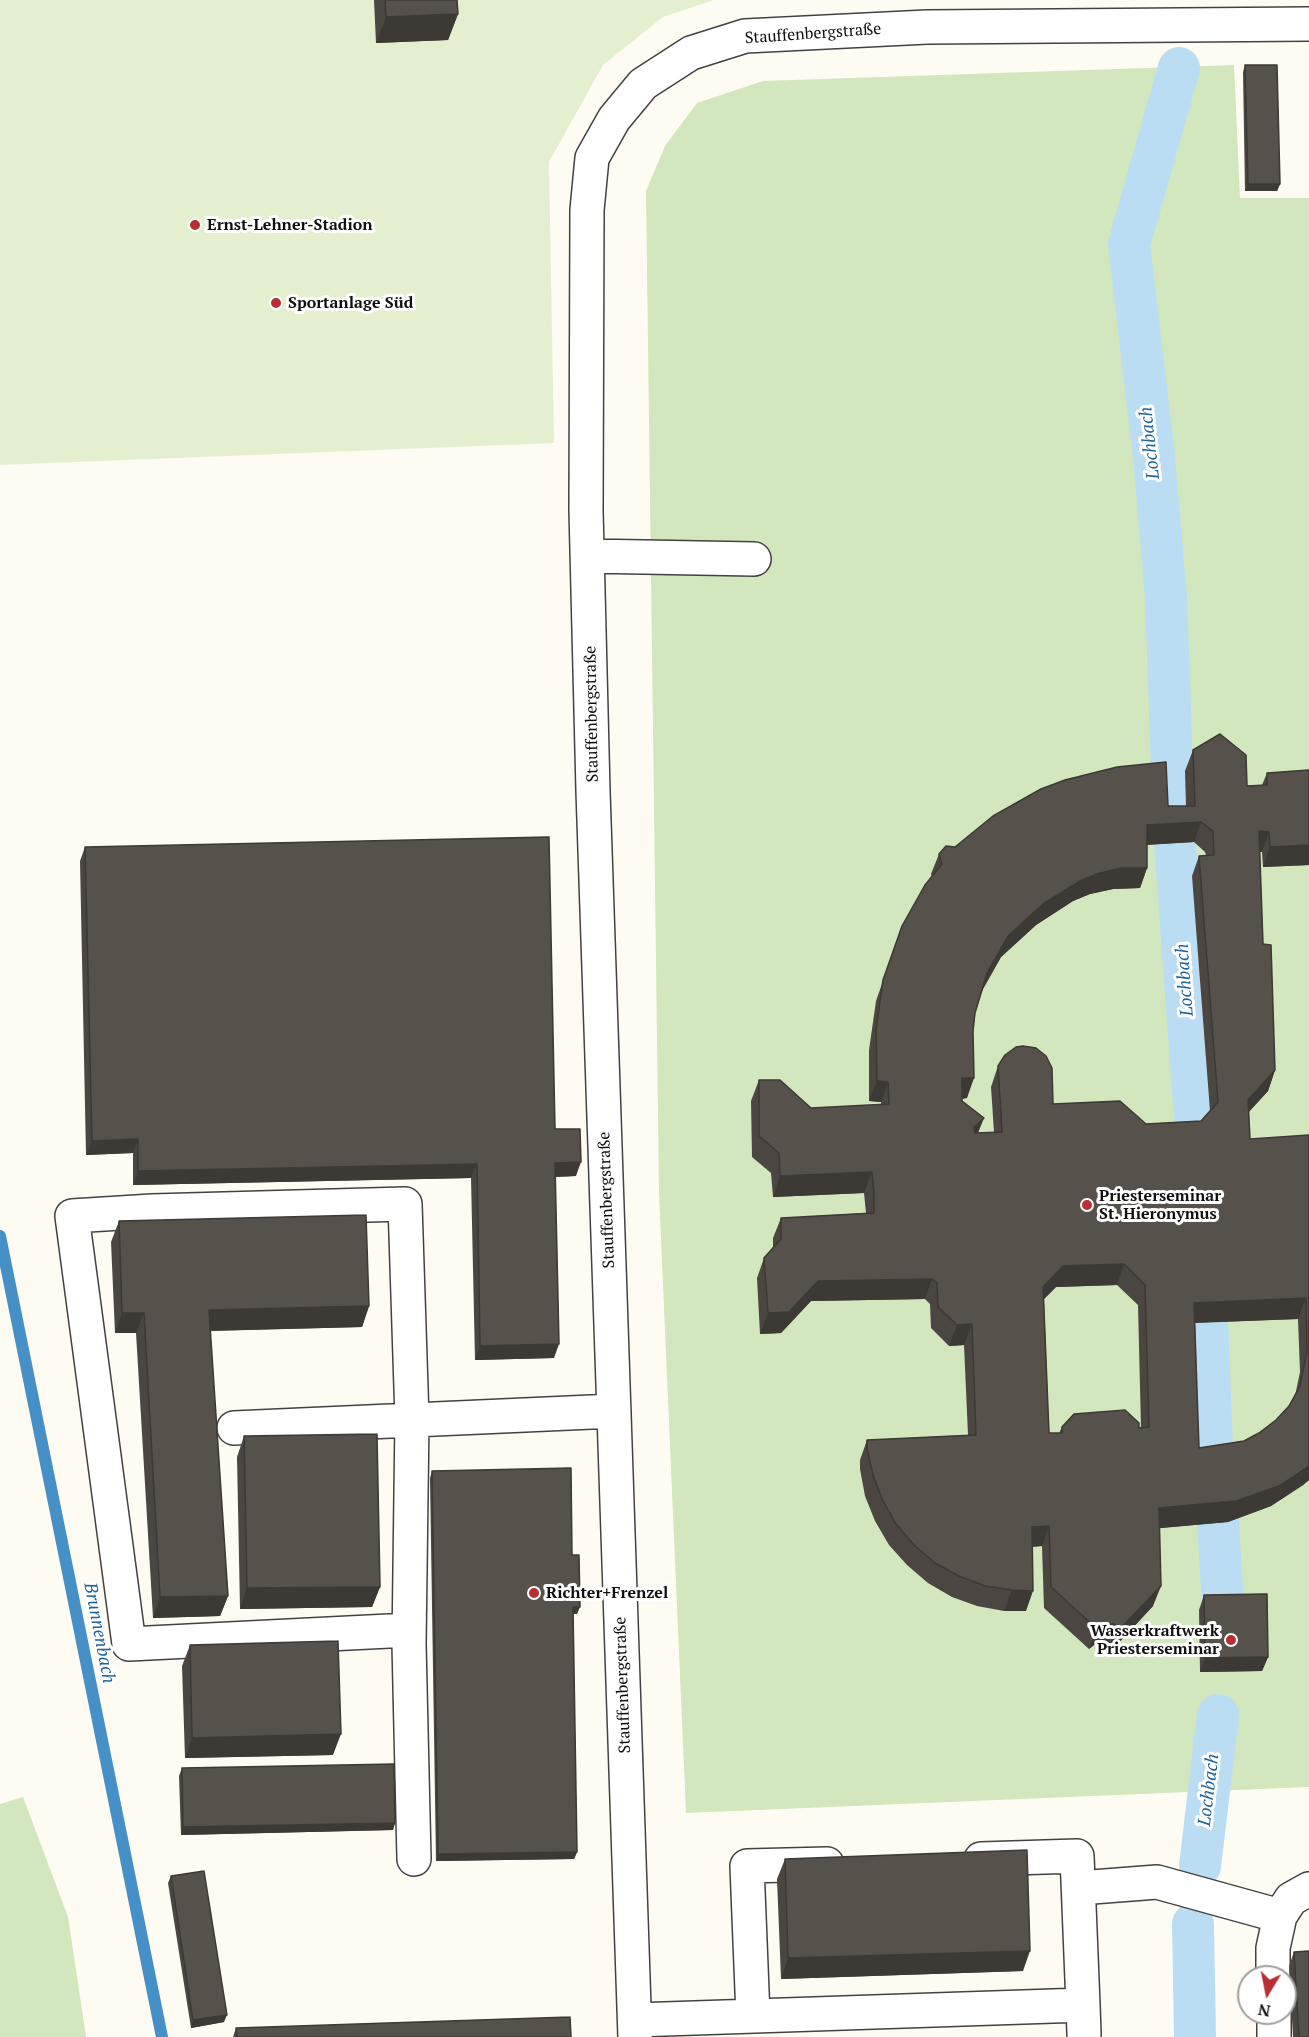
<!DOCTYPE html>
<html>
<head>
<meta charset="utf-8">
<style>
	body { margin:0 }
	#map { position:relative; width:1309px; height:2037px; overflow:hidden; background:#fefcf2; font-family:"PT Serif",serif }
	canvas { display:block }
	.north { position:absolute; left:1237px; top:1965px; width:60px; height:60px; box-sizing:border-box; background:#fff; border:2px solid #9f9f9f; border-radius:50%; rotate:190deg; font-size:16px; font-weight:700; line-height:24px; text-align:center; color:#0f0f0f }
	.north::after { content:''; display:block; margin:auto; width:21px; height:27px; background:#b82e33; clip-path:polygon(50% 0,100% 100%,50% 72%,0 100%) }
</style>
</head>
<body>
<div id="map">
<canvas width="1309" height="2037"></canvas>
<div class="north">N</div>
</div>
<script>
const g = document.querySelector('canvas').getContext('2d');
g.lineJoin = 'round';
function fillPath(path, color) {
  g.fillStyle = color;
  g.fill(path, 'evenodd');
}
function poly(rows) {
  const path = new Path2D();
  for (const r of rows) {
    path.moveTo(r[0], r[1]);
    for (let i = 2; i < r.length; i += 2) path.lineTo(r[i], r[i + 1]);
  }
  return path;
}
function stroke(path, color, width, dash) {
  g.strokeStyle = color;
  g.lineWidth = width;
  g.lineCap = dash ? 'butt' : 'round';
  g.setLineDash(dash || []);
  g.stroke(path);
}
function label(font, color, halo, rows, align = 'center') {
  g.font = font + ' "PT Serif",serif';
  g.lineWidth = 6;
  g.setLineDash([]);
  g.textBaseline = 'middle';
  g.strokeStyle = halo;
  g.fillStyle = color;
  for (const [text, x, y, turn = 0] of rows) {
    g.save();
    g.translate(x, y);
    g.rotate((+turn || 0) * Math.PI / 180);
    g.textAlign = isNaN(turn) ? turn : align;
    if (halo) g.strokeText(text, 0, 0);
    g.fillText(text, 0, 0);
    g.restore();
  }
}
fillPath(poly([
	[1234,65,1240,198,1309,198,1309,1787,686,1813,659,1193,646,191,665,146,697,103,763,81],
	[23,1797,68,1917,86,2037,0,2037,0,1804]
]), '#d2e7bd');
fillPath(poly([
	[0,0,714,0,663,17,603,65,549,162,554,443,0,465]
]), '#e3efce');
stroke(poly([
	[0,1236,162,2037]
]), '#4590c6', 12);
stroke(poly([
	[1174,826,1166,598,1154,457,1129,244,1179,68],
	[1175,843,1195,1118],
	[1207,1321,1212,1447],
	[1218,1523,1223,1604],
	[1200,1866,1218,1715],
	[1193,1924,1195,2037]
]), '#baddf3', 42);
const minor = poly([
	[588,556,754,559],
	[234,1428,614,1411],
	[409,1630,129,1644,72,1216,152,1211,405,1204,412,1419,409,1644,414,1859],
	[1079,1888,1157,1882,1280,1916],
	[1273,1977,1273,1948,1280,1916,1291,1899,1309,1889],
	[1083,2005,1084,2034],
	[1274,2013,1274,2037],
	[753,2016,747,1866,827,1864],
	[635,2020,1083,2005,1077,1856,981,1859],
	[635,2037,593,791,586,510,587,210,592,158,614,119,643,84,691,53,745,36,927,27,1309,24]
]);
stroke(minor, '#424242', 36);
stroke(minor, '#fff', 33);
fillPath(poly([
	[374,0,457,0,458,14,448,40,376,43],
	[1245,65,1280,184,1277,191,1245,191,1243,72],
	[1193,750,1247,786,1262,785,1267,773,1309,770,1309,865,1263,867,1262,852,1260,852,1263,944,1275,1070,1268,1091,1249,1112,1250,1139,1309,1135,1309,1480,1303,1485,1271,1506,1228,1522,1159,1528,1153,1606,1113,1649,1107,1645,1094,1645,1089,1649,1044,1608,1042,1546,1032,1547,1026,1611,1004,1611,977,1606,952,1597,928,1583,907,1565,889,1545,875,1521,865,1496,860,1469,860,1460,867,1440,968,1435,964,1345,949,1346,931,1328,930,1304,925,1299,811,1301,781,1333,760,1334,757,1278,764,1258,773,1247,773,1238,781,1218,866,1213,864,1193,773,1197,771,1173,752,1157,751,1101,759,1080,811,1108,881,1105,881,1102,869,1101,869,1050,876,1001,902,926,932,877,931,874,939,854,955,847,1168,806,1186,806,1185,771],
	[1194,842,1205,852,1206,855,1199,856,1192,876,1210,1111,1201,1121,1146,1124,1053,1104,998,1066,991,1087,994,1132,978,1133,962,1101,962,1099,967,1098,975,1013,983,989,1001,957,1036,925,1073,901,1090,894,1113,889,1140,888,1147,868,1147,845],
	[1117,1285,1138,1305,1141,1428,1062,1427,1059,1433,1049,1433,1044,1299,1056,1287],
	[1298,1319,1300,1372,1295,1396,1289,1406,1276,1420,1259,1433,1244,1441,1199,1448,1195,1323],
	[85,847,576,1176,556,1177,554,1358,475,1360,471,1178,133,1185,133,1153,86,1155,80,861],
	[119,1221,369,1306,362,1327,210,1331,228,1596,220,1616,153,1618,136,1333,115,1333,111,1242],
	[244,1436,380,1587,372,1607,240,1609,237,1457],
	[432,1471,572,1555,577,1614,573,1614,577,1852,574,1859,436,1861,430,1478],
	[1204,1595,1268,1657,1262,1671,1200,1672,1199,1610],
	[190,1645,333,1755,185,1758,182,1666],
	[182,1768,395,1823,393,1830,181,1835,179,1776],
	[785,1859,1023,1971,781,1979,777,1879],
	[171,1876,224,2022,191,2028,168,1883],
	[1294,1952,1309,2037,1293,2037,1289,1966],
	[236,2028,571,2037,233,2037]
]), '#4b4641');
fillPath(poly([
	[458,14,448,40,376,43,386,17],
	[1248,184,1280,184,1277,191,1245,191],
	[1201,822,1194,842,1140,845,1147,825],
	[1259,831,1269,832,1262,852,1252,852],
	[1309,845,1309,865,1263,867,1270,847],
	[1120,868,1147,868,1140,888,1113,889,1090,894,1073,901,1036,925,1001,957,980,994,987,973,1008,936,1043,904,1080,881,1097,874],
	[1275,1070,1268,1091,1241,1120,1248,1100],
	[962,1078,974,1078,967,1098,954,1099],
	[877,1081,888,1082,881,1102,869,1101],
	[984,1118,976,1138,974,1127],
	[138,1139,133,1153,86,1155,92,1141],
	[581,1162,576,1176,550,1177,555,1163],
	[477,1164,471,1178,133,1185,138,1171],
	[872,1172,864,1193,773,1197,780,1176],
	[1124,1264,1117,1285,1056,1287,1036,1307,1043,1287,1063,1266],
	[932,1279,925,1299,811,1301,781,1333,760,1334,768,1313,818,1281],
	[1306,1298,1298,1319,1187,1323,1194,1303],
	[369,1306,362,1327,202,1331,209,1310],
	[122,1313,144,1313,136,1333,115,1333],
	[972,1324,964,1345,949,1346,957,1325],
	[559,1344,554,1358,475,1360,480,1346],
	[1309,1466,1309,1480,1303,1485,1271,1506,1228,1522,1151,1529,1159,1508],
	[1049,1526,1042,1546,1024,1547,1032,1527],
	[1161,1586,1153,1606,1113,1649,1120,1629],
	[380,1587,372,1607,240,1609,247,1588],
	[1012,1590,1033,1591,1026,1611,1004,1611],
	[228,1596,220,1616,153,1618,160,1597],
	[573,1607,580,1607,577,1614,571,1614],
	[1114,1624,1107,1645,1094,1645,1089,1649,1097,1629,1101,1625],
	[1268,1657,1262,1671,1200,1672,1205,1658],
	[341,1734,333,1755,185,1758,192,1738],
	[395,1823,393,1830,181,1835,183,1827],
	[577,1852,574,1859,436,1861,438,1854],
	[1030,1951,1023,1971,781,1979,788,1958],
	[227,2015,224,2022,191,2028,193,2020]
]), '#3d3935');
const building = poly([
	[385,0,457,0,458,14,386,17,385,0],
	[1245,65,1277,65,1280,184,1248,184,1245,65],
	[1220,734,1246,755,1247,786,1267,785,1267,773,1309,770,1309,845,1270,847,1269,832,1259,831,1263,944,1271,945,1275,1070,1248,1100,1250,1139,1309,1135,1309,1466,1279,1486,1236,1501,1159,1508,1161,1586,1120,1629,1114,1624,1101,1625,1097,1629,1051,1587,1049,1526,1032,1527,1033,1591,1012,1590,985,1586,959,1576,935,1563,914,1545,896,1524,883,1501,873,1475,867,1448,867,1440,976,1435,972,1324,957,1325,938,1307,937,1283,932,1279,818,1281,789,1312,768,1313,764,1258,781,1239,781,1218,874,1213,874,1192,872,1172,780,1176,779,1153,759,1136,759,1080,780,1080,811,1108,889,1104,888,1082,877,1081,876,1030,883,980,902,926,925,885,942,864,939,854,946,846,955,847,993,816,1041,789,1065,780,1117,767,1166,762,1168,806,1195,806,1193,750,1220,734],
	[1201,822,1213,831,1214,855,1199,856,1218,1102,1201,1121,1146,1124,1120,1101,1053,1104,1052,1068,1046,1056,1036,1048,1023,1046,1016,1047,1005,1055,998,1066,1002,1132,975,1133,974,1127,984,1118,962,1101,962,1078,974,1078,973,1031,975,1013,987,973,1008,936,1043,904,1080,881,1097,874,1120,868,1147,868,1147,825,1201,822],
	[1124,1264,1145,1285,1149,1427,1139,1428,1139,1423,1125,1410,1074,1414,1062,1427,1062,1433,1049,1433,1043,1287,1063,1266,1124,1264],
	[1306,1298,1307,1351,1300,1386,1289,1406,1276,1420,1259,1433,1244,1441,1199,1448,1194,1303,1306,1298],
	[549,837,555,1129,580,1129,581,1162,555,1163,559,1344,480,1346,477,1164,138,1171,138,1139,92,1141,85,847,549,837],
	[366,1215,369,1306,209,1310,228,1596,160,1597,144,1313,122,1313,119,1221,366,1215],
	[377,1434,380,1587,247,1588,244,1436,377,1434],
	[571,1468,572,1555,579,1555,580,1607,573,1607,577,1852,438,1854,432,1471,571,1468],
	[1267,1594,1268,1657,1205,1658,1204,1595,1267,1594],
	[338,1641,341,1734,192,1738,190,1645,338,1641],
	[394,1764,395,1823,183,1827,182,1768,394,1764],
	[1027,1850,1030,1951,788,1958,785,1859,1027,1850],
	[204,1871,227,2015,193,2020,171,1876,204,1871],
	[1309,1951,1309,2037,1299,2037,1294,1952,1309,1951],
	[570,2017,571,2037,237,2037,236,2028,570,2017]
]);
fillPath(building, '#57514c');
stroke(building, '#3d3935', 1.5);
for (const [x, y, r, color] of [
	[195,225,6,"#b82e33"],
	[276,303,6,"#b82e33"],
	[1087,1205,6,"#b82e33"],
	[534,1593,6,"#b82e33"],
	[1231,1640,6,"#b82e33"]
]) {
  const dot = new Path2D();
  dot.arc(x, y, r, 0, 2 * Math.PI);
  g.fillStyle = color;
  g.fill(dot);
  stroke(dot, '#fff', 2);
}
label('16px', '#0f0f0f', '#fff', [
	["Stauffenbergstraße",813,34,-4],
	["Stauffenbergstraße",592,714,-91],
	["Stauffenbergstraße",607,1200,-92],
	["Stauffenbergstraße",623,1685,-92]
]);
label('bold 16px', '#0f0f0f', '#fff', [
	["Ernst-Lehner-Stadion",207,225],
	["Sportanlage Süd",288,303],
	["Priesterseminar",1099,1196],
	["St. Hieronymus",1099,1214],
	["Richter+Frenzel",546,1593],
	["Wasserkraftwerk",1219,1631,"right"],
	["Priesterseminar",1219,1649,"right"]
], 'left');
label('italic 18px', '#1f639b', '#fff', [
	["Lochbach",1150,443,-96],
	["Lochbach",1185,980,-94],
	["Brunnenbach",99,1633,79],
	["Lochbach",1209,1790,-83]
]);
</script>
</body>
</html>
